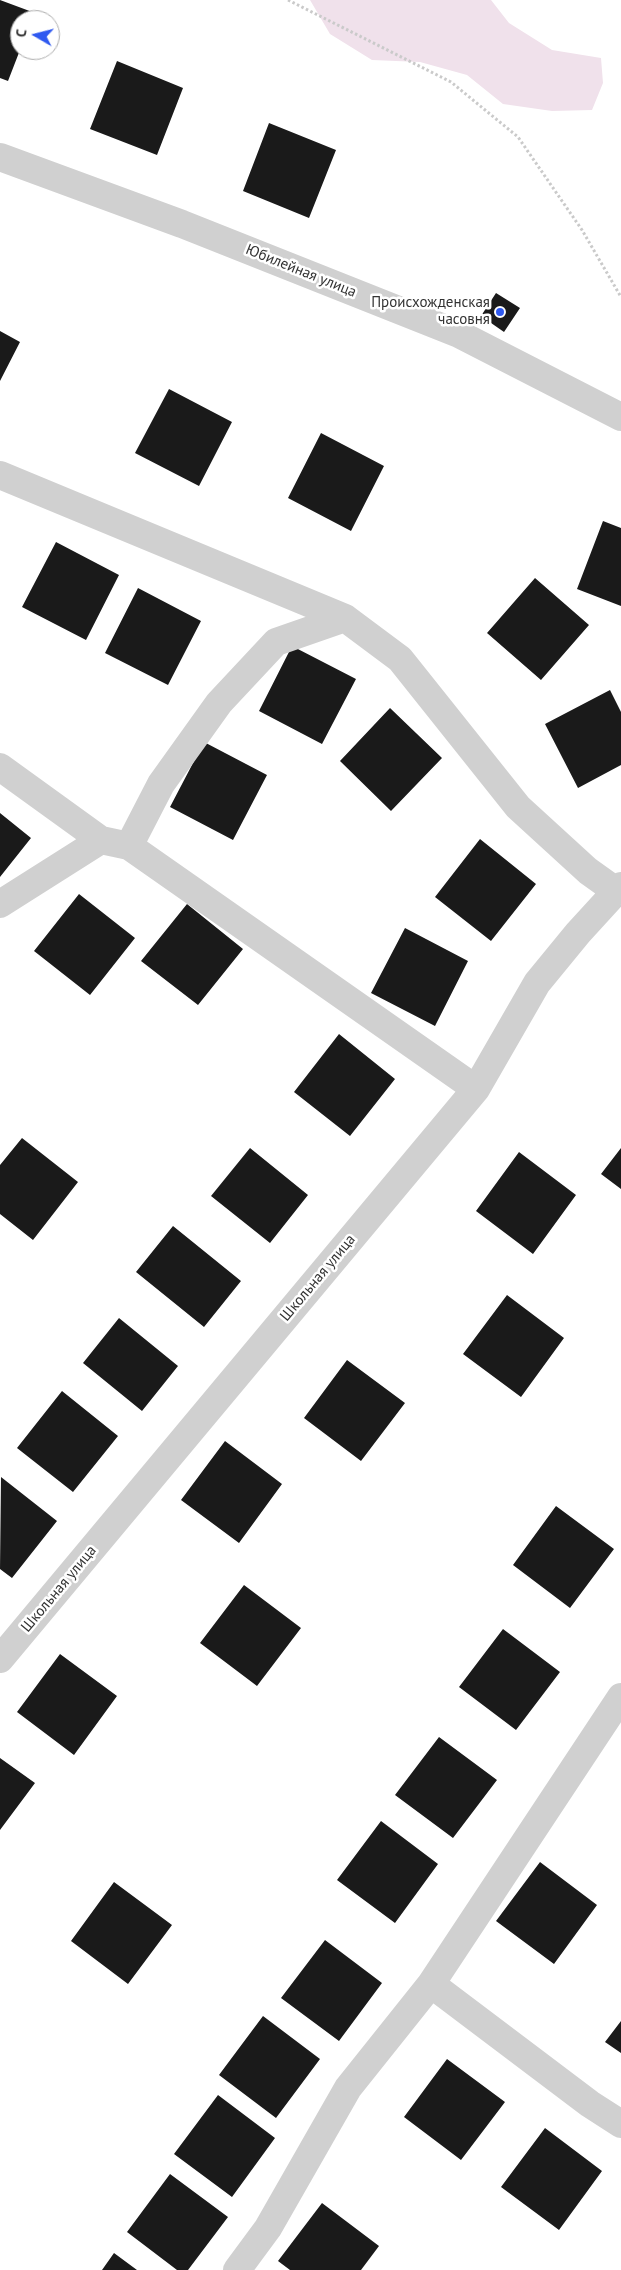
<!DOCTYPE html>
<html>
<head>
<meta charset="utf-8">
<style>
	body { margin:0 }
	#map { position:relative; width:621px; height:2270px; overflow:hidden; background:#fff; font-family:"PT Sans",sans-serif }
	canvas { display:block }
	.north { position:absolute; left:10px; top:10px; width:50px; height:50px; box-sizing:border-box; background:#fff; border:1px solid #adadad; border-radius:50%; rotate:278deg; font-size:14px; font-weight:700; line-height:20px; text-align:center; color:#333 }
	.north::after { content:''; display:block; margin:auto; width:18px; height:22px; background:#2f59f0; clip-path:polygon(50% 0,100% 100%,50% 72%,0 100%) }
</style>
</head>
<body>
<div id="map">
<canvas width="621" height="2270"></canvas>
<div class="north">С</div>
</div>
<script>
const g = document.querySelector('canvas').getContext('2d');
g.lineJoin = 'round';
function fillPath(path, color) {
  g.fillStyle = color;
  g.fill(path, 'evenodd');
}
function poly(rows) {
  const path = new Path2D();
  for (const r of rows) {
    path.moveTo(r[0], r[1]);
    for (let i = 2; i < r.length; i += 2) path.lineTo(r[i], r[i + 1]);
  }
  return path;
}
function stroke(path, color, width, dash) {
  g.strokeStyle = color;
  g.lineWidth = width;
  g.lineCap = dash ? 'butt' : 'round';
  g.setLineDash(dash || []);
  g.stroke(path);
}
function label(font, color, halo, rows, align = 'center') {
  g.font = font + ' "PT Sans",sans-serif';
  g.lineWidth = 5;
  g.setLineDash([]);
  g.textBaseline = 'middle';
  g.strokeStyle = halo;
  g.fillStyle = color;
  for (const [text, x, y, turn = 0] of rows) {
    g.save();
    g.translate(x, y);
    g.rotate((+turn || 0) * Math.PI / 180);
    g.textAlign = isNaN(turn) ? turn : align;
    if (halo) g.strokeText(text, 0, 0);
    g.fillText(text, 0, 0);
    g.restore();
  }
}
fillPath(poly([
	[310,0,491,0,509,23,552,50,601,58,603,83,592,110,552,111,503,104,467,75,420,62,372,60,330,34]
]), '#f0e1eb');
fillPath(poly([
	[0,0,35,13,32,20,20,20,20,50,8,81,0,78],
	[117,61,183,88,157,155,90,129],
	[269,123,336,150,309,218,243,191],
	[496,293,520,308,504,332,481,316],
	[0,331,20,342,0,381],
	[169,389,232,422,199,486,135,453],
	[321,433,384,466,351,531,288,498],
	[603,521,621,528,621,606,577,589],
	[56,542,119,575,86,640,22,607],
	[535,578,589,625,541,680,487,633],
	[138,588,201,621,168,685,105,653],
	[292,646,356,679,322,744,259,711],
	[610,690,621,712,621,765,578,788,545,724],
	[390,708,442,758,391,811,340,761],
	[204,742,267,775,233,840,170,807],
	[0,813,31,838,0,877],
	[480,839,536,884,491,941,435,897],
	[79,894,135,938,90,995,34,951],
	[187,904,243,949,198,1005,141,961],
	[405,928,468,961,435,1026,371,993],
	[339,1034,395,1079,350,1136,294,1092],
	[22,1138,78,1182,33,1240,0,1214,0,1165],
	[250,1148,308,1195,270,1243,211,1196],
	[621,1148,621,1189,601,1174],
	[519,1152,576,1195,533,1254,476,1211],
	[173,1226,241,1281,204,1327,136,1272],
	[507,1295,564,1338,521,1397,463,1354],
	[119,1318,178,1366,142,1411,83,1363],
	[347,1360,405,1403,361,1461,304,1418],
	[62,1391,118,1436,73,1492,17,1448],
	[225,1441,282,1484,239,1543,181,1500],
	[1,1477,57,1521,12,1578,0,1569],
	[556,1506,614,1549,570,1608,513,1565],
	[244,1585,301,1628,257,1686,200,1643],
	[503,1629,560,1672,516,1730,459,1687],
	[60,1654,117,1696,74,1755,17,1712],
	[439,1737,497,1780,453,1838,395,1795],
	[0,1758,35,1783,0,1830],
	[381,1821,438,1864,395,1923,337,1880],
	[540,1862,597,1905,554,1964,496,1921],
	[114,1882,172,1925,128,1984,71,1941],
	[325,1940,382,1983,339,2041,281,1998],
	[263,2016,320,2059,276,2118,219,2075],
	[621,2021,621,2053,605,2042],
	[447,2059,505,2102,461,2160,404,2117],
	[218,2095,275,2138,232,2197,174,2154],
	[545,2128,602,2171,559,2230,501,2187],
	[170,2174,228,2217,188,2270,177,2270,127,2232],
	[322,2203,379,2246,361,2270,290,2270,278,2261],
	[114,2253,137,2270,102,2270]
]), '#1a1a1a');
stroke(poly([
	[288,0,451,82,518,137,582,230,621,297]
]), '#cacaca', 3, [2.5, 2.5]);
stroke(poly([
	[0,157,182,224,459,334,621,417],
	[0,475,345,618],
	[0,767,101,840],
	[129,846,161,784,219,703,276,642,345,618,400,659,518,807,588,871,616,891],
	[0,904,101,840,129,846,476,1089],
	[0,1659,476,1089,537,983,578,933,621,886],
	[431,1984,590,2104,621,2124],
	[237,2270,268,2228,348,2088,431,1984,621,1697]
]), '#d0d0d0', 28);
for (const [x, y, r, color] of [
	[500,312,5,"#2f59f0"]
]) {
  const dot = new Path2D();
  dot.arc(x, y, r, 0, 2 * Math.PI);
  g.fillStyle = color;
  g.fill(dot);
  stroke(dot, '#fff', 2);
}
label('15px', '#333', '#fff', [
	["Юбилейная улица",301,271,22],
	["Школьная улица",318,1278,-50],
	["Школьная улица",59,1589,-50]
]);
label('15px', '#333', '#fff', [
	["Происхожденская",490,303],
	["часовня",490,320]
], 'right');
</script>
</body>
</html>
